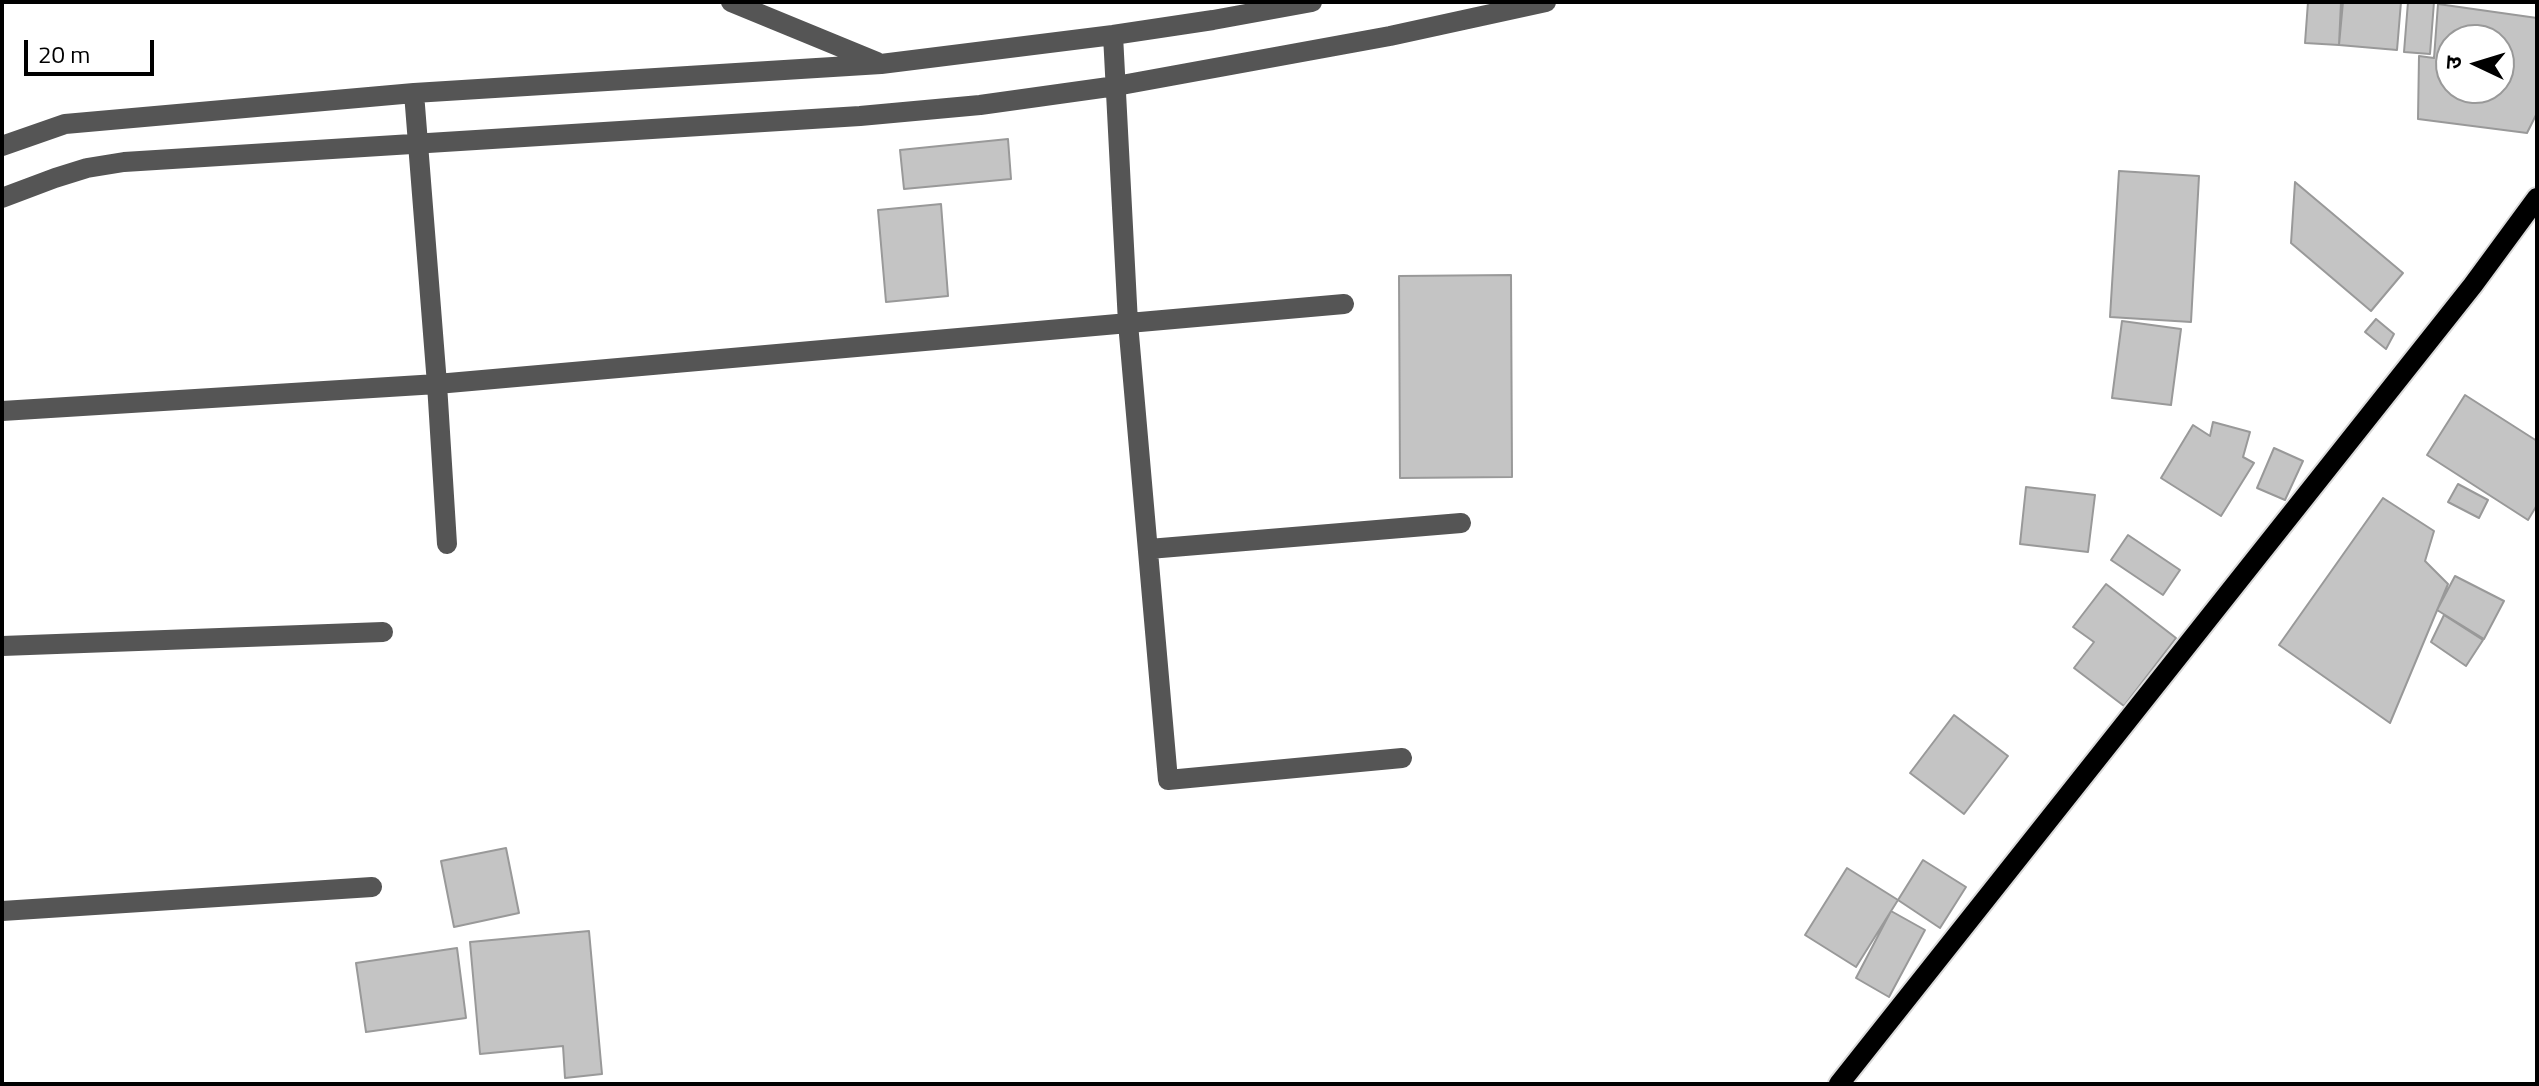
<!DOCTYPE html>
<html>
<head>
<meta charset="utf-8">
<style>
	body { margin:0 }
	#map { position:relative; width:2539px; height:1086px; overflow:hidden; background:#fff; font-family:"Titillium Web","Noto Sans Devanagari",sans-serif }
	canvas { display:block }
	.frame { position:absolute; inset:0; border:4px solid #000; pointer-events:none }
	.north { position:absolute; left:2435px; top:24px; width:80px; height:80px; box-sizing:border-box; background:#fff; border:2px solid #999; border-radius:50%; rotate:274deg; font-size:22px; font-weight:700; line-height:32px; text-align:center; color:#000 }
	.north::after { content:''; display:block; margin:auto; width:28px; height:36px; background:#000; clip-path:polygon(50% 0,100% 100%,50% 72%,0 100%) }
	.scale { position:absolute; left:24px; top:40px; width:130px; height:36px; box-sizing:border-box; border:4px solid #000; border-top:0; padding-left:10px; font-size:24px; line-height:28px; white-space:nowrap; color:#000; -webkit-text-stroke:6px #fff; paint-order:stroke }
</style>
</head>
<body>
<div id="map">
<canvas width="2539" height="1086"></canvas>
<div class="frame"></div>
<div class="north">उ</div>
<div class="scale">20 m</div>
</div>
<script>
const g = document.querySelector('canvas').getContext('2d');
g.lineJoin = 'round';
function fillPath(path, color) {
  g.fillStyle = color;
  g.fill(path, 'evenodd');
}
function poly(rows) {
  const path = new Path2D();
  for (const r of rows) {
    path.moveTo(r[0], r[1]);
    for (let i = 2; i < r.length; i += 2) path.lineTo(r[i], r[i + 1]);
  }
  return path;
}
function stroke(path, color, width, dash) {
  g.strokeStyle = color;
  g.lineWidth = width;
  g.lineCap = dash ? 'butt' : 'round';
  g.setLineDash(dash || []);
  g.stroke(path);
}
const building = poly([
	[2308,2,2341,2,2339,45,2305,43,2308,2],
	[2343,2,2401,2,2397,50,2339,45,2343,2],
	[2408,2,2434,2,2430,54,2404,52,2408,2],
	[2438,4,2537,18,2537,113,2527,133,2418,119,2419,56,2434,58,2438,4],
	[2451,40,2499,40,2499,88,2451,88,2451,40],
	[1008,139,1011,179,904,189,900,150,1008,139],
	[2119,171,2199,176,2191,322,2110,317,2119,171],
	[2295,182,2403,273,2371,311,2291,243,2295,182],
	[941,204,948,296,886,302,878,210,941,204],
	[1511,275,1512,477,1400,478,1399,276,1511,275],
	[2376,319,2394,334,2386,349,2365,332,2376,319],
	[2122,321,2181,329,2171,405,2112,398,2122,321],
	[2465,395,2537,441,2537,505,2528,520,2427,455,2465,395],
	[2213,422,2250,432,2243,457,2254,463,2221,516,2161,478,2193,425,2210,436,2213,422],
	[2274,448,2303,461,2285,500,2257,488,2274,448],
	[2458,484,2488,500,2479,518,2448,502,2458,484],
	[2026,487,2095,495,2088,552,2020,544,2026,487],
	[2383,498,2434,531,2425,561,2448,584,2390,723,2279,645,2383,498],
	[2128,535,2180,570,2163,595,2111,560,2128,535],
	[2455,576,2504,601,2484,639,2437,610,2455,576],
	[2106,584,2176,638,2124,706,2074,668,2094,642,2073,627,2106,584],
	[2444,615,2483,640,2466,666,2431,642,2444,615],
	[1954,715,2008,756,1964,814,1910,773,1954,715],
	[506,848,519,913,454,927,441,861,506,848],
	[1923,860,1966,887,1940,928,1898,900,1923,860],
	[1847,868,1898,900,1856,967,1805,935,1847,868],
	[1891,911,1925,930,1889,997,1856,978,1891,911],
	[589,931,602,1074,565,1078,563,1046,480,1054,470,942,589,931],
	[457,948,466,1018,366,1032,356,963,457,948]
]);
fillPath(building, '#c4c4c4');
stroke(building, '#999', 2);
const major = poly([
	[1839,1084,2473,285,2537,198]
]);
stroke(major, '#dbdbdb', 24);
stroke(poly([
	[731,2,877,62],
	[1113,35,1128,323,1168,780,1402,758],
	[414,93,437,384,447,544],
	[2,146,65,124,414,93,881,64,1113,35,1213,20,1312,2],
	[2,198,55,178,87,168,124,162,860,116,980,105,1116,86,1390,36,1546,2],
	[2,411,437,384,1344,304],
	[1149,549,1461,523],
	[2,646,383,632],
	[2,911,372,887]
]), '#555', 20);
stroke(major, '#000', 20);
</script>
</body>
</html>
